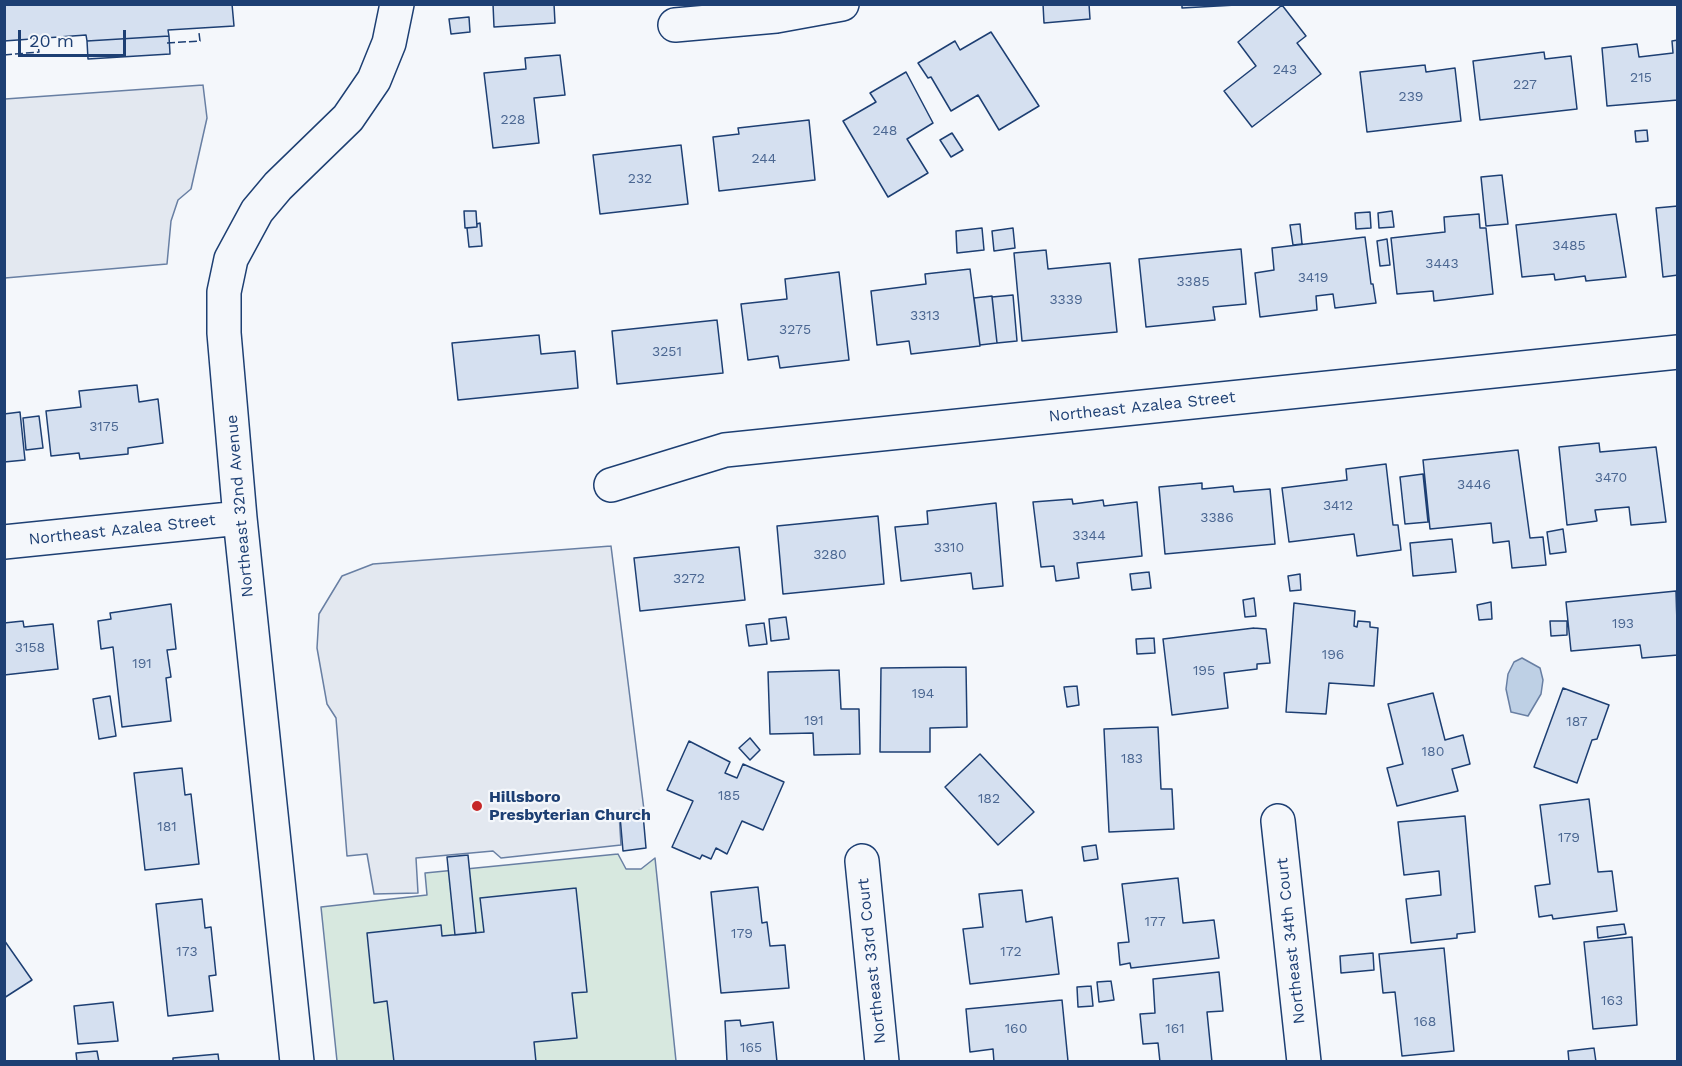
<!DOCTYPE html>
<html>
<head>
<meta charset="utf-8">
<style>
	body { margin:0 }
	#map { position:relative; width:1682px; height:1066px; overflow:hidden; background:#f4f7fb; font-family:"Work Sans",sans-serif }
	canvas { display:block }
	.frame { position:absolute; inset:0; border:6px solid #1d3f73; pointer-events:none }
	.scale { position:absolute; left:18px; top:30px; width:108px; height:27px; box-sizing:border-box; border:3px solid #1d3f73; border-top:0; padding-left:8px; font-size:18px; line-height:21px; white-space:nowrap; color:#1d3f73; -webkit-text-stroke:4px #f4f7fb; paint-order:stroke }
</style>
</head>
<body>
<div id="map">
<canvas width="1682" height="1066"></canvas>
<div class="frame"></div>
<div class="scale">20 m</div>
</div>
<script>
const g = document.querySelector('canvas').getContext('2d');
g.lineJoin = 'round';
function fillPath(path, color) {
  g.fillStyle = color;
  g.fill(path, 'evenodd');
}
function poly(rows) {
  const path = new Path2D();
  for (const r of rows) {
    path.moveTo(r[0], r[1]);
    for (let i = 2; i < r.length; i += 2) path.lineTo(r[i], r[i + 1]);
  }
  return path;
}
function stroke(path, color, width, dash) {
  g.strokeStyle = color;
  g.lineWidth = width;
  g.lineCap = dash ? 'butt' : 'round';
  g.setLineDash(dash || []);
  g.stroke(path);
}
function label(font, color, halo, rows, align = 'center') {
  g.font = font + ' "Work Sans",sans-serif';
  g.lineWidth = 4.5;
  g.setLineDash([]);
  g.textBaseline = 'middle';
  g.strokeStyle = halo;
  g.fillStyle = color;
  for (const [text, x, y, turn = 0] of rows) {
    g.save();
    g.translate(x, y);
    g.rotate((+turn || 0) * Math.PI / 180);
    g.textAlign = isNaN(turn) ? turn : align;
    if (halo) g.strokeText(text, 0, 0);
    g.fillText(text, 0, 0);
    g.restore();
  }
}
const green = poly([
	[618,854,626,869,641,869,655,858,676,1061,337,1061,321,907,427,895,425,873,618,854]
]);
fillPath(green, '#d7e8df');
stroke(green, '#687fa3', 1.5);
const parking = poly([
	[203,85,207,118,191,189,178,200,171,221,167,264,5,278,5,99,203,85],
	[611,546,644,810,619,813,621,845,501,858,493,851,416,858,418,893,374,894,367,854,347,856,336,718,327,704,317,648,319,614,342,576,373,564,611,546]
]);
fillPath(parking, '#e3e8f0');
stroke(parking, '#687fa3', 1.5);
const water = poly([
	[1522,658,1540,668,1543,680,1541,694,1528,716,1511,712,1506,689,1508,674,1514,662,1522,658]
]);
fillPath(water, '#bed0e5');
stroke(water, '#687fa3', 1.5);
const building = poly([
	[4,4,232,4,234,26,168,30,169,36,87,41,86,35,4,41,4,4],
	[493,4,554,4,555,23,494,27,493,4],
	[1043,4,1089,4,1090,19,1044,23,1043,4],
	[1182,4,1236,4,1236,5,1182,8,1182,4],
	[1282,5,1306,36,1297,43,1321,74,1252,127,1224,91,1256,66,1238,42,1282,5],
	[469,17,470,32,451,34,449,19,469,17],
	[991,32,1039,106,999,130,978,95,951,111,931,77,928,78,918,63,955,41,960,50,991,32],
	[169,36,170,54,88,59,87,41,169,36],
	[1678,40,1678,100,1607,106,1602,48,1637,44,1639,57,1673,53,1672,41,1678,40],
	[1544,52,1545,59,1571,56,1577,109,1480,120,1473,61,1544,52],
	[560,55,565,95,534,98,539,143,493,148,484,73,526,69,525,58,560,55],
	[1425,65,1426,72,1455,68,1461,121,1367,132,1360,72,1425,65],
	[906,72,933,123,907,139,928,173,888,197,843,121,876,102,870,93,906,72],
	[809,120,815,180,719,191,713,137,739,134,738,128,809,120],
	[1647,130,1648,141,1636,142,1635,131,1647,130],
	[952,133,963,150,951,157,940,140,952,133],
	[681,145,688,204,600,214,593,155,681,145],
	[1502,175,1508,224,1486,226,1481,177,1502,175],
	[1678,206,1678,275,1663,277,1656,208,1678,206],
	[464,211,476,211,477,227,465,228,464,211],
	[1392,211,1394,227,1379,228,1378,213,1392,211],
	[1370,212,1371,228,1356,229,1355,213,1370,212],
	[1479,214,1480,228,1486,228,1493,294,1434,301,1433,291,1397,294,1391,238,1445,232,1444,217,1479,214],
	[1616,214,1626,277,1586,281,1585,276,1555,280,1554,274,1522,277,1516,225,1616,214],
	[480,223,482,246,469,247,467,228,477,227,477,224,480,223],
	[1300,224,1302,244,1293,245,1290,225,1300,224],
	[982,228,984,250,957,253,956,231,982,228],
	[1013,228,1015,248,994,251,992,231,1013,228],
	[1365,237,1371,284,1373,284,1376,303,1335,308,1333,294,1316,296,1317,310,1260,317,1255,273,1274,270,1272,248,1365,237],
	[1387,239,1390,265,1380,266,1377,241,1387,239],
	[1241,249,1246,304,1213,307,1215,320,1146,327,1139,259,1241,249],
	[1046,250,1048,269,1110,263,1117,332,1022,341,1014,253,1046,250],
	[970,269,980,346,911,354,909,341,877,345,871,291,926,284,925,274,970,269],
	[839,272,849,360,780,368,778,356,748,360,741,304,787,299,785,279,839,272],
	[1013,295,1017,341,997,343,992,297,1013,295],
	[992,296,997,343,980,345,974,298,992,296],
	[717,320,723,373,617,384,612,331,717,320],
	[539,335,541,354,575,351,578,388,458,400,452,343,539,335],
	[137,385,139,402,158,399,163,443,128,448,128,454,80,459,79,453,51,456,46,411,81,407,79,391,137,385],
	[20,412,25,460,4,462,4,414,20,412],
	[39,416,43,448,26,450,23,418,39,416],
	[1599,443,1600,452,1656,447,1666,522,1631,525,1629,507,1595,510,1597,521,1567,525,1559,447,1599,443],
	[1518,450,1530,538,1543,537,1546,565,1512,568,1509,541,1493,543,1491,523,1430,529,1423,460,1518,450],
	[1386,464,1393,525,1398,525,1401,550,1357,556,1354,534,1289,542,1282,488,1347,480,1346,469,1386,464],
	[1423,474,1428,522,1405,524,1400,477,1423,474],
	[1202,483,1202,489,1233,486,1234,492,1270,489,1275,544,1165,554,1159,487,1202,483],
	[1072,499,1073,504,1103,500,1104,506,1137,502,1142,556,1077,563,1079,578,1056,581,1054,566,1041,567,1033,502,1072,499],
	[996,503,1003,586,973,589,971,573,901,581,895,527,928,524,927,511,996,503],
	[878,516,884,584,783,594,777,526,878,516],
	[1563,529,1566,552,1550,554,1547,532,1563,529],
	[1452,539,1456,572,1413,576,1410,543,1452,539],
	[739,547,745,600,640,611,634,558,739,547],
	[1149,572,1151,588,1132,590,1130,574,1149,572],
	[1300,574,1301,590,1290,591,1288,576,1300,574],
	[1676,591,1678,655,1642,658,1640,645,1571,651,1566,602,1676,591],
	[1254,598,1256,616,1245,617,1243,600,1254,598],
	[1491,602,1492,619,1479,620,1477,605,1491,602],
	[1294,603,1355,611,1354,626,1357,627,1358,621,1370,622,1370,627,1378,628,1374,686,1329,683,1326,714,1286,712,1294,603],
	[171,604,176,649,167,650,171,677,166,678,171,721,122,727,113,647,101,649,98,621,111,619,110,613,171,604],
	[786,617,789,639,771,641,769,619,786,617],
	[23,621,24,627,53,624,58,669,4,675,4,623,23,621],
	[1550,621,1567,621,1567,635,1551,636,1550,621],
	[764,623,767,644,749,646,746,625,764,623],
	[1254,628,1266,629,1270,663,1257,664,1257,669,1224,673,1228,708,1172,715,1163,639,1254,628],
	[1154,638,1155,653,1137,654,1136,639,1154,638],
	[966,667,967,727,930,728,930,752,880,752,881,668,966,667],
	[839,670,841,709,859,709,860,754,814,755,813,733,770,734,768,672,839,670],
	[1077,686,1079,705,1067,707,1064,687,1077,686],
	[1563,688,1609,705,1597,739,1592,740,1577,783,1534,767,1563,688],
	[1433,693,1445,740,1463,735,1470,764,1452,769,1458,791,1397,806,1387,768,1403,764,1388,704,1433,693],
	[110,696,116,736,99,739,93,699,110,696],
	[1158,727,1161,789,1172,789,1174,829,1109,832,1104,729,1158,727],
	[750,738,760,750,750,760,739,748,750,738],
	[689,741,730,762,725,773,737,778,743,764,784,782,763,830,742,821,727,854,716,848,711,859,702,855,700,859,672,847,693,801,667,790,689,741],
	[980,754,1034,812,998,845,945,787,980,754],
	[182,768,185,795,191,794,199,864,145,870,134,773,182,768],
	[1589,799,1598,872,1612,871,1617,911,1553,919,1552,915,1539,917,1535,886,1550,884,1540,805,1589,799],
	[643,814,646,848,623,851,620,816,643,814],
	[1465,816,1475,932,1457,934,1457,938,1411,943,1406,899,1441,895,1439,871,1404,875,1398,822,1465,816],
	[1096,845,1098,859,1084,861,1082,847,1096,845],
	[468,855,476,933,455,935,447,857,468,855],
	[1178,878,1183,923,1214,920,1219,958,1131,968,1130,963,1120,965,1118,943,1129,942,1122,884,1178,878],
	[758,887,762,923,767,922,770,946,785,945,789,988,721,993,711,892,758,887],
	[576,888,587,992,572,993,577,1038,534,1042,536,1062,394,1062,387,1001,374,1003,367,933,441,925,442,936,484,932,480,898,576,888],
	[1022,890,1026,922,1052,917,1059,974,970,984,963,929,983,927,979,894,1022,890],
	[202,899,205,928,211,927,216,975,209,976,213,1011,168,1016,156,904,202,899],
	[1624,924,1626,934,1598,938,1597,927,1624,924],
	[1632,937,1637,1025,1593,1029,1584,942,1632,937],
	[4,940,32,980,4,998,4,940],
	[1444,948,1454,1051,1402,1056,1395,992,1383,993,1379,954,1444,948],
	[1373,953,1374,970,1341,973,1340,956,1373,953],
	[1219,972,1223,1011,1207,1012,1212,1062,1160,1062,1158,1043,1143,1044,1140,1014,1155,1013,1153,979,1219,972],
	[1111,981,1114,1000,1099,1002,1097,982,1111,981],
	[1091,986,1093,1006,1078,1007,1077,987,1091,986],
	[1062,1000,1068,1061,994,1062,993,1049,970,1052,966,1009,1062,1000],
	[113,1002,118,1041,78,1044,74,1006,113,1002],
	[740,1020,741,1026,773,1022,777,1062,727,1062,725,1021,740,1020],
	[1594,1048,1596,1062,1569,1062,1568,1051,1594,1048],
	[97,1051,99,1062,77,1062,76,1053,97,1051],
	[218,1054,219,1062,173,1062,173,1058,218,1054]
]);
fillPath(building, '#d5e0f0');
stroke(building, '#1d3f73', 1.5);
const minor = poly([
	[675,25,776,16,842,4],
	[611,485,725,450,1678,352],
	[4,542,240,518],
	[1278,821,1304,1062],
	[862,861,882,1062],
	[297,1062,240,518,224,333,224,292,231,259,257,211,278,186,348,118,374,80,389,43,397,4]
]);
stroke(minor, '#1d3f73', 36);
stroke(minor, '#f4f7fb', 33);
stroke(poly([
	[167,43,200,41,199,33],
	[4,55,39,52,38,45]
]), '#1d3f73', 1.5, [8, 3]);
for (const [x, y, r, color] of [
	[477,806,6,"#c62828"]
]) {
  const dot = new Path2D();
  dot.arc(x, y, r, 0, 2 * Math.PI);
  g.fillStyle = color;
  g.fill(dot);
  stroke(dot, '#f4f7fb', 2);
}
label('14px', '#4b6792', null, [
	["243",1285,70],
	["215",1641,78],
	["227",1525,85],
	["239",1411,97],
	["228",513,120],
	["248",885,131],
	["244",764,159],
	["232",640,179],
	["3485",1569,246],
	["3443",1442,264],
	["3419",1313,278],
	["3385",1193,282],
	["3339",1066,300],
	["3313",925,316],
	["3275",795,330],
	["3251",667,352],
	["3175",104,427],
	["3470",1611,478],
	["3446",1474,485],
	["3412",1338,506],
	["3386",1217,518],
	["3344",1089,536],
	["3310",949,548],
	["3280",830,555],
	["3272",689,579],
	["193",1623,624],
	["3158",30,648],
	["196",1333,655],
	["191",142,664],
	["195",1204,671],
	["194",923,694],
	["191",814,721],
	["187",1577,722],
	["180",1433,752],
	["183",1132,759],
	["185",729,796],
	["182",989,799],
	["181",167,827],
	["179",1569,838],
	["177",1155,922],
	["179",742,934],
	["173",187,952],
	["172",1011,952],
	["163",1612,1001],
	["168",1425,1022],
	["160",1016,1029],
	["161",1175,1029],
	["165",751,1048]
]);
label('16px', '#1d3f73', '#f4f7fb', [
	["Northeast Azalea Street",1142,407,-6],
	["Northeast 32nd Avenue",240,506,-95],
	["Northeast Azalea Street",122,530,-6],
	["Northeast 34th Court",1291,941,-96],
	["Northeast 33rd Court",872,961,-96]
]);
label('bold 16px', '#1d3f73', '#f4f7fb', [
	["Hillsboro",489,797],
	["Presbyterian Church",489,815]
], 'left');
</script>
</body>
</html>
